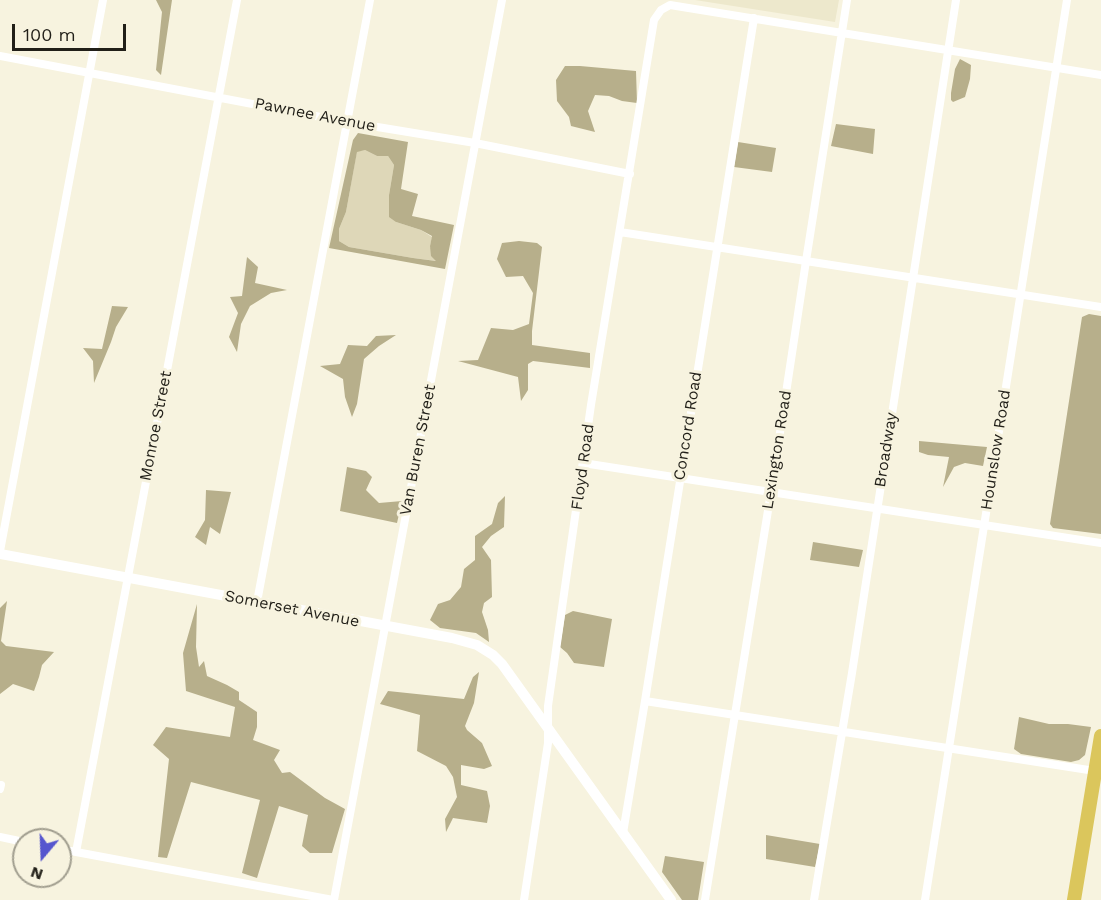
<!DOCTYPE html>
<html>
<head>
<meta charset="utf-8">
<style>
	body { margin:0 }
	#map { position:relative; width:1101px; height:900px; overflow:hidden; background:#f7f3df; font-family:"Work Sans",sans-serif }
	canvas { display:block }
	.north { position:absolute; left:12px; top:828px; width:60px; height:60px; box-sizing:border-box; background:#f7f3df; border:2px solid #a19e8f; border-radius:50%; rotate:199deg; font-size:16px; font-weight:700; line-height:24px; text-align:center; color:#211f18 }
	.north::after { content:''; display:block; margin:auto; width:21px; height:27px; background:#5656ce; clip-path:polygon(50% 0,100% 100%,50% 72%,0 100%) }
	.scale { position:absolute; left:12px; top:24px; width:114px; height:27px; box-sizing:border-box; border:3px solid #211f18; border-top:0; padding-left:8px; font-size:18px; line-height:21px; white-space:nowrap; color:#211f18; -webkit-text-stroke:4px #f7f3df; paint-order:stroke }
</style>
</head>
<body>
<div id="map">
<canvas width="1101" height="900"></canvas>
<div class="north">N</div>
<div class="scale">100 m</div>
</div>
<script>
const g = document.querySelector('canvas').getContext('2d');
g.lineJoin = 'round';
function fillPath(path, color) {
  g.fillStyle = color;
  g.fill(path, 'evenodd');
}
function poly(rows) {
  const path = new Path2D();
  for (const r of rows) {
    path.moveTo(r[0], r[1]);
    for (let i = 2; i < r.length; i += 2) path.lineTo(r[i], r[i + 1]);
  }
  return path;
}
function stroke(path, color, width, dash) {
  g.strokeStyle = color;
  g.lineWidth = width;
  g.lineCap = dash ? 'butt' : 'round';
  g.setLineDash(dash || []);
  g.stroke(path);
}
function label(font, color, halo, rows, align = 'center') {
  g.font = font + ' "Work Sans",sans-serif';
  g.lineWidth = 6;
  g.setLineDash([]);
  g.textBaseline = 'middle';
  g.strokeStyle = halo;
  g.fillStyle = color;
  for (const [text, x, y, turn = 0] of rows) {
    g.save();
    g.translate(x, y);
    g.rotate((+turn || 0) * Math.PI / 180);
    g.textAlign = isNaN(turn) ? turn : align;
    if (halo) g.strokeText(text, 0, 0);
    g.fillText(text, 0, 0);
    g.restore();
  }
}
fillPath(poly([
	[695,0,839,0,835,22]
]), '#ede8cc');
fillPath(poly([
	[365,150,377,156,388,156,394,165,389,195,396,222,421,230,432,237,430,246,437,261,413,258,349,247,339,241,339,229,346,212,357,151]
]), '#ded7b8');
fillPath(poly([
	[156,0,172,0,161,75,156,70,162,12],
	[960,59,971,65,970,79,965,97,953,102,951,100,951,93,955,69],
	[565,66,580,66,636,71,637,103,622,101,609,96,595,95,588,111,595,132,571,126,569,117,557,101,556,80],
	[836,124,875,129,873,154,831,146],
	[358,133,408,142,401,189,418,194,412,216,454,225,445,269,329,248,353,140],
	[365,150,377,156,388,156,394,165,389,195,389,217,396,222,421,230,432,236,430,246,431,256,436,261,413,258,349,247,339,241,339,229,346,212,357,152],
	[738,142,776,148,772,172,734,167],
	[519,241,537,243,542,247,532,331,532,345,590,353,590,368,533,361,528,364,528,390,521,401,518,377,458,361,478,360,491,328,513,330,529,324,533,293,523,276,506,277,497,259,502,243],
	[247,257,258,267,255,283,287,290,271,293,250,306,241,324,237,352,229,337,238,313,230,297,242,296],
	[112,306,128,307,116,327,111,342,94,383,93,361,83,348,102,349],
	[1089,314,1101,316,1101,534,1053,528,1050,524,1082,317],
	[396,335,379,346,364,359,357,404,352,417,345,397,343,379,320,366,340,364,348,345,367,346,376,336],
	[919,441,987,447,983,466,965,463,954,467,943,487,949,457,928,455,919,452],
	[347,467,366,471,372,477,366,490,379,503,402,501,397,523,340,511],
	[206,490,231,492,220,534,210,527,206,545,195,537,205,520],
	[505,496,504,527,491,536,482,547,491,560,492,597,484,603,482,612,488,630,489,642,476,633,440,628,430,620,438,604,450,600,461,587,464,569,475,560,475,536,492,524,498,503],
	[813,542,863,550,859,567,810,560],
	[7,601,1,641,6,646,54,652,42,665,39,677,34,691,13,684,0,694,0,608],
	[197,604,196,647,199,667,204,661,207,676,227,685,239,692,239,700,257,712,257,727,253,740,280,750,274,760,282,773,290,772,325,798,345,809,332,853,310,853,302,846,308,815,279,806,257,878,242,873,260,800,191,782,167,858,158,857,169,759,153,745,166,727,230,737,235,707,186,691,183,653],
	[573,611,612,619,604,667,574,663,567,653,560,647,565,615],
	[479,672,474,703,465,726,467,730,482,743,492,766,484,769,461,765,461,785,487,791,490,806,487,823,453,818,446,832,445,819,457,797,453,777,446,766,417,751,420,715,380,704,388,691,464,699,473,677],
	[1019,717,1049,724,1068,724,1091,727,1085,755,1079,760,1071,762,1021,754,1014,749],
	[766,835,820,844,815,867,766,859],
	[665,856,704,862,698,900,682,900,662,872]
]), '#b7af8b');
stroke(poly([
	[0,56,347,122,475,143,630,174],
	[620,232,1101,307],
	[583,463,1101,543],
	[0,551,103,0],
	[257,602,370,0],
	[645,701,1095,771],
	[0,789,1,785],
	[623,833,645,701,754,18],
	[0,837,24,842],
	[60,849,333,900],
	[76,852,237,0],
	[334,900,502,0],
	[524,900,548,743,548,706,591,405,654,20,661,10,670,5,1101,75],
	[705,900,771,492,806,261,847,0],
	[814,900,852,673,956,0],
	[925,900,1067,0]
]), '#fff', 8);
stroke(poly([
	[0,554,452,638,477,645,493,655,502,664,671,900]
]), '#fff', 10);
stroke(poly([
	[1074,900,1101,736]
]), '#dbc65c', 14);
label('16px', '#211f18', '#f7f3df', [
	["Pawnee Avenue",315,115,11],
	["Monroe Street",156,426,-79],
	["Concord Road",688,426,-81],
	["Van Buren Street",418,450,-79],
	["Lexington Road",777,450,-81],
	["Broadway",886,450,-81],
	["Hounslow Road",996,450,-81],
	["Floyd Road",583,467,-82],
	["Somerset Avenue",292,609,11]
]);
</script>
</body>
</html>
